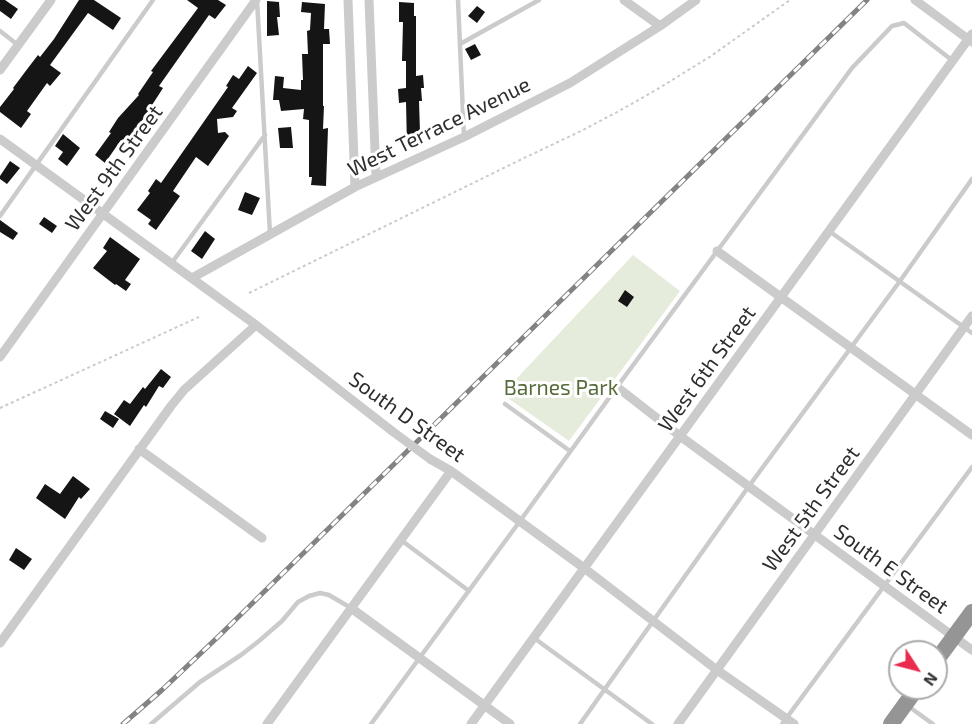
<!DOCTYPE html>
<html>
<head>
<meta charset="utf-8">
<style>
	body { margin:0 }
	#map { position:relative; width:972px; height:724px; overflow:hidden; background:#fff; font-family:"Exo 2",sans-serif }
	canvas { display:block }
	.north { position:absolute; left:888px; top:640px; width:60px; height:60px; box-sizing:border-box; background:#fff; border:2px solid #ababab; border-radius:50%; rotate:126deg; font-size:16px; font-weight:700; line-height:24px; text-align:center; color:#2e2e2e }
	.north::after { content:''; display:block; margin:auto; width:21px; height:27px; background:#ea2b4e; clip-path:polygon(50% 0,100% 100%,50% 72%,0 100%) }
</style>
</head>
<body>
<div id="map">
<canvas width="972" height="724"></canvas>
<div class="north">N</div>
</div>
<script>
const g = document.querySelector('canvas').getContext('2d');
g.lineJoin = 'round';
function fillPath(path, color) {
  g.fillStyle = color;
  g.fill(path, 'evenodd');
}
function poly(rows) {
  const path = new Path2D();
  for (const r of rows) {
    path.moveTo(r[0], r[1]);
    for (let i = 2; i < r.length; i += 2) path.lineTo(r[i], r[i + 1]);
  }
  return path;
}
function stroke(path, color, width, dash) {
  g.strokeStyle = color;
  g.lineWidth = width;
  g.lineCap = dash ? 'butt' : 'round';
  g.setLineDash(dash || []);
  g.stroke(path);
}
function label(font, color, halo, rows, align = 'center') {
  g.font = font + ' "Exo 2",sans-serif';
  g.lineWidth = 6;
  g.setLineDash([]);
  g.textBaseline = 'middle';
  g.strokeStyle = halo;
  g.fillStyle = color;
  for (const [text, x, y, turn = 0] of rows) {
    g.save();
    g.translate(x, y);
    g.rotate((+turn || 0) * Math.PI / 180);
    g.textAlign = isNaN(turn) ? turn : align;
    if (halo) g.strokeText(text, 0, 0);
    g.fillText(text, 0, 0);
    g.restore();
  }
}
fillPath(poly([
	[633,255,680,291,569,441,502,394]
]), '#e6ecdb');
fillPath(poly([
	[0,0,5,0,18,9,11,19,0,11],
	[79,0,94,0,121,18,113,30,88,13,50,65,61,73,50,86,47,83,27,111,31,114,21,128,0,112,0,107,14,89,13,88,28,68,38,55,40,57,54,39],
	[187,0,218,0,226,5,215,19,209,15,159,86,163,88,127,144,121,140,105,163,95,155,111,133,109,132,118,118,139,95,138,94,153,72,151,71,198,8],
	[267,1,279,2,280,17,277,17,279,35,267,36],
	[302,2,325,4,324,29,329,29,330,44,323,44,323,106,324,106,323,129,328,128,326,186,311,185,312,177,309,177,309,120,303,119,304,109,281,111,279,100,273,100,275,76,284,77,283,88,301,90,301,80,303,80,302,54,308,54,307,31,310,30,311,13,301,12],
	[399,2,414,3,414,16,416,16,416,76,423,75,424,88,421,88,422,101,419,101,420,132,417,132,416,147,407,147,406,102,399,103,398,89,406,88,406,61,402,61,403,22,399,22],
	[477,6,485,12,477,23,468,16],
	[475,44,481,55,471,60,465,49],
	[248,66,257,73,232,108,237,111,233,117,217,119,218,133,225,132,229,136,208,166,196,157,173,191,180,196,156,230,148,224,151,220,137,210,150,193,148,191,156,179,161,183,182,153,228,87,226,86,233,75,239,79],
	[291,127,293,148,280,148,278,128],
	[63,134,80,148,67,166,58,159,63,152,55,146],
	[10,161,20,168,7,184,0,179,0,176],
	[245,192,260,198,252,215,238,210],
	[44,217,57,226,52,233,39,224],
	[0,220,18,233,13,240,0,232],
	[205,231,215,239,202,259,191,251],
	[110,237,140,259,125,280,131,284,126,291,116,284,115,285,93,268,107,251,103,248],
	[625,290,634,297,627,307,618,301],
	[161,369,171,377,163,388,159,386,146,407,144,405,130,426,114,414,124,400,130,404,143,387,145,389],
	[105,411,119,419,113,428,100,419],
	[73,476,90,489,81,499,79,497,65,519,36,498,45,484,60,494],
	[16,548,32,559,24,570,9,560]
]), '#151515');
stroke(poly([
	[249,293,522,159,581,131,619,111,656,90,711,56,790,0],
	[0,408,199,317]
]), '#cbcbcb', 2, [3, 3]);
stroke(poly([
	[257,0,270,234],
	[458,0,464,137],
	[0,31,18,45],
	[460,44,539,0],
	[0,216,153,0],
	[829,231,972,333],
	[171,264,265,135],
	[505,404,570,451],
	[401,540,469,591],
	[534,638,652,724],
	[908,706,933,724],
	[151,724,200,682,241,655,259,641,282,621,298,602,309,596,320,593,329,595,351,608],
	[371,724,520,521,617,387,852,68,892,26,904,23,953,61],
	[580,724,749,486,900,281,972,179],
	[782,724,972,467]
]), '#cbcbcb', 4.5);
stroke(poly([
	[348,0,355,187],
	[369,0,376,176],
	[624,0,660,26],
	[915,0,972,42],
	[0,70,51,0],
	[0,139,256,325,392,431],
	[717,251,972,435],
	[192,278,355,187,464,137,570,83,660,26,696,0],
	[0,357,256,0],
	[617,387,680,436,972,650],
	[139,449,262,538],
	[430,459,451,471,584,568,717,670,794,724],
	[351,608,510,724],
	[0,643,171,406,184,390,256,325],
	[267,724,451,471],
	[471,724,972,34],
	[678,724,972,316]
]), '#cbcbcb', 9);
stroke(poly([
	[936,661,972,612],
	[891,724,917,688]
]), '#959595', 16);
const rail = poly([
	[123,724,162,690,221,634,867,0]
]);
stroke(rail, '#838383', 5);
stroke(rail, '#fff', 3, [9]);
stroke(poly([
	[392,431,430,459]
]), '#cbcbcb', 9);
label('21px', '#2e2e2e', '#fff', [
	["West Terrace Avenue",439,127,-26],
	["West 9th Street",114,168,-54],
	["West 6th Street",707,369,-54],
	["South D Street",407,417,36],
	["West 5th Street",811,509,-54],
	["South E Street",891,569,36]
]);
label('21px', '#566b3a', '#fff', [
	["Barnes Park",561,388]
]);
</script>
</body>
</html>
